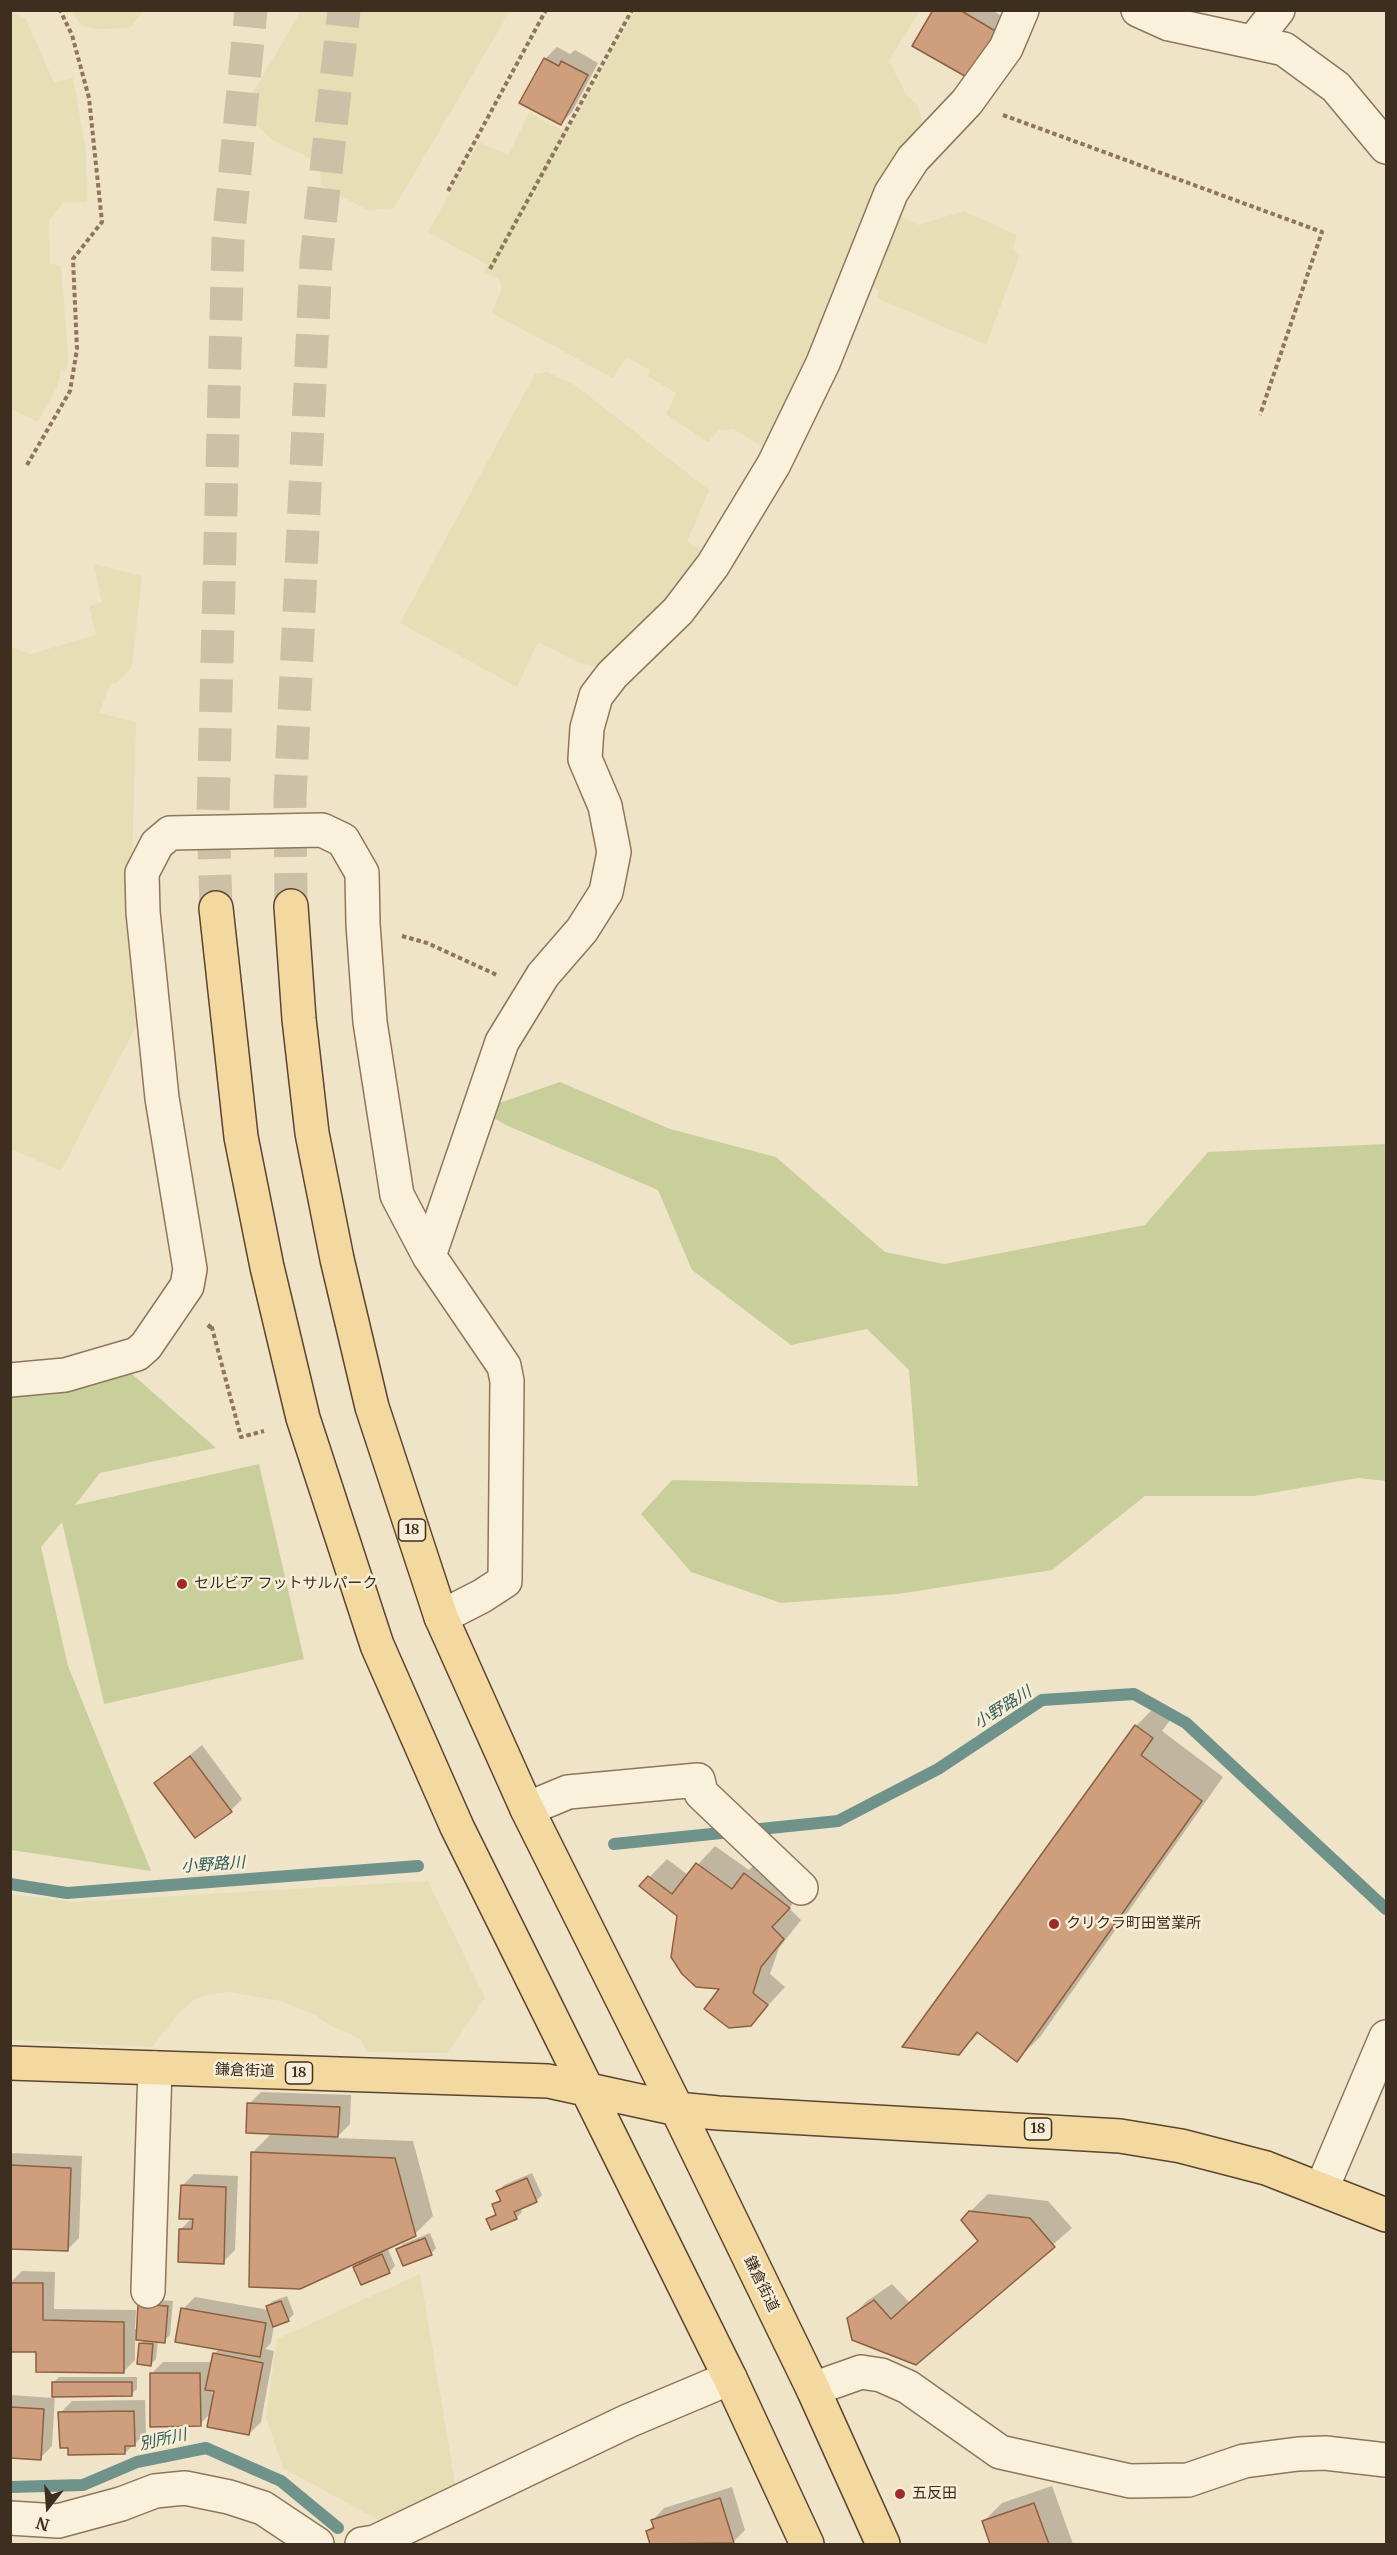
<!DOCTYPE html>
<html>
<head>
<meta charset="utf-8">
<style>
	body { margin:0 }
	#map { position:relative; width:1397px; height:2555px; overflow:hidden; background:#f0e4c8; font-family:Merriweather,serif }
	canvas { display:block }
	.frame { position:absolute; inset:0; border:12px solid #3d2e20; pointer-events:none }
	.north { position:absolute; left:18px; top:2477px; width:60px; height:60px; -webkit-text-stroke:4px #f7eed8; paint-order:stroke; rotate:197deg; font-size:16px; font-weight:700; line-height:24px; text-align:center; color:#3d2e20 }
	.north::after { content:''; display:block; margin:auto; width:21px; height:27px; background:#3d2e20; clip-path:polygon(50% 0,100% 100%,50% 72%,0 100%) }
</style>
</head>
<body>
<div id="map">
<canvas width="1397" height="2555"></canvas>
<div class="frame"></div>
<div class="north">N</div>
</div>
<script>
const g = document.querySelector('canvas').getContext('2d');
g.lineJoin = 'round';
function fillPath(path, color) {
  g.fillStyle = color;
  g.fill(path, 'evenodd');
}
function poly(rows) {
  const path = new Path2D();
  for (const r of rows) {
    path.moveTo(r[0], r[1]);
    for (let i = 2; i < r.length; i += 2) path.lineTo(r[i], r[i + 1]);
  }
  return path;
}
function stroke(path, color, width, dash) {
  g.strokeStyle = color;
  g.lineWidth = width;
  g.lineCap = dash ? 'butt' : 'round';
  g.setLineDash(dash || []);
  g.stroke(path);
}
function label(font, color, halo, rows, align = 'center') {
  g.font = font + ' Merriweather,"Noto Sans JP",serif';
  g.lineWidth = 5;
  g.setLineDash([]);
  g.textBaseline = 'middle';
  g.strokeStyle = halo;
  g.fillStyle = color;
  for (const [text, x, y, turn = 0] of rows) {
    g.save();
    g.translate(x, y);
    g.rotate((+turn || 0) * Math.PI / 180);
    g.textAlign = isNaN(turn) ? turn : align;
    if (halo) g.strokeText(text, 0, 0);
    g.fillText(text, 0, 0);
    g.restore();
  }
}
fillPath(poly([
	[10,11,26,19,54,83,73,78,86,150,87,202,64,202,49,220,50,263,61,266,68,353,67,371,61,371,57,387,38,422,11,409],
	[70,11,143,11,130,28,98,29,82,26],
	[301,11,510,11,394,208,367,210,321,185,320,163,272,140,242,111],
	[635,11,919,11,889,61,907,96,917,104,926,132,770,452,733,429,719,430,708,442,666,414,676,393,647,376,650,370,627,357,613,378,492,313,502,288,499,279,484,272,488,265,428,232,479,142,508,155,529,113,567,133],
	[964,211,1017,235,1012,250,1020,254,986,345,877,298,879,291,864,281,893,212,918,225],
	[547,372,575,385,709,490,687,542,710,555,678,601,664,599,608,662,595,666,577,662,538,642,517,687,400,623,535,374],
	[94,564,142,576,132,667,116,684,111,683,99,713,136,722,132,867,140,1018,61,1171,11,1149,10,647,31,654,96,635,89,606,102,602],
	[428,1881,485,1998,448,2053,366,2052,361,2039,333,2027,317,2016,281,2001,229,1992,209,1994,193,2000,177,2015,152,2047,11,2040,11,1894,75,1902],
	[420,2274,456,2489,384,2523,283,2468,266,2417,277,2339]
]), '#e6deb5');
fillPath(poly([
	[560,1082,670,1129,776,1157,885,1252,944,1264,1145,1225,1208,1152,1386,1144,1386,1481,1358,1478,1254,1496,1145,1496,1052,1570,898,1594,781,1603,691,1572,641,1514,672,1480,918,1486,909,1370,867,1329,791,1345,692,1270,658,1190,508,1126,479,1110],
	[132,1374,216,1448,100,1473,75,1505,259,1464,304,1659,104,1704,62,1522,41,1547,68,1666,151,1871,11,1850,11,1385]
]), '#c9cf9b');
fillPath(poly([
	[934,10,992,10,1008,20,981,65],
	[557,47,570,54,575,50,598,63,572,112,560,124,545,59],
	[1159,1703,1174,1715,1162,1731,1223,1777,1040,2037,1017,2060,980,2032,958,2054,1136,1726],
	[202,1745,242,1799,231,1810,156,1783],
	[715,1846,749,1870,763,1856,806,1889,789,1908,801,1920,779,1948,770,1974,785,1987,751,2024,722,1988,679,1916,641,1886,667,1859,688,1875],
	[261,2092,351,2095,350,2124,336,2138,413,2141,433,2216,415,2234,387,2247,395,2266,389,2272,355,2267,363,2259,252,2153,272,2133,249,2104],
	[10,2153,82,2156,79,2238,67,2250,10,2189],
	[532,2173,542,2195,536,2201,520,2208,522,2212,516,2218,488,2219,497,2212,494,2205,501,2198,498,2191,504,2185],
	[194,2174,238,2176,235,2250,223,2262,181,2229,192,2218,182,2186],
	[988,2194,1048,2201,1072,2228,915,2364,849,2319,867,2301,892,2284,909,2302,979,2240,970,2212],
	[430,2233,436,2248,431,2254,398,2249,403,2244],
	[22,2271,55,2272,54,2309,136,2310,135,2329,138,2329,145,2299,173,2301,170,2335,164,2341,158,2341,156,2359,151,2364,140,2344,145,2340,135,2339,135,2360,123,2372,38,2351,10,2283],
	[287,2296,294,2314,288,2320,274,2325,271,2343,265,2349,274,2351,261,2422,249,2434,211,2413,200,2424,151,2374,163,2362,213,2362,214,2354,220,2348,183,2309,195,2297,269,2310,267,2306,273,2301],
	[212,2390,216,2390,214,2400,212,2400],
	[59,2377,137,2377,137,2389,131,2394,55,2395,52,2446,40,2458,10,2456,10,2395,54,2398,53,2383],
	[145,2400,146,2433,125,2453,60,2413,72,2401],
	[1052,2486,1073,2544,992,2544,984,2521,1002,2503],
	[732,2487,745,2530,731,2544,652,2544,647,2531,654,2525,653,2520,664,2508]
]), '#0003');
stroke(poly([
	[614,1844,838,1821,938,1769,1042,1700,1134,1694,1186,1723,1386,1909],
	[10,1884,67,1893,418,1866],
	[10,2487,83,2485,137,2462,206,2448,281,2481,338,2528]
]), '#6f938a', 12);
const building = poly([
	[933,10,960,10,997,32,970,79,912,46,933,10],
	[544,58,559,66,561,61,588,75,561,125,519,103,544,58],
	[1135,1725,1153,1738,1141,1755,1202,1801,1017,2062,977,2032,959,2055,902,2047,1135,1725],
	[190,1756,232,1812,195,1838,154,1783,190,1756],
	[696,1863,732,1889,744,1873,790,1908,772,1927,784,1939,761,1967,753,1993,768,2005,751,2026,729,2028,704,2009,719,1989,696,1987,682,1974,671,1957,677,1916,639,1886,648,1876,672,1894,696,1863],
	[247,2103,340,2107,338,2137,246,2133,247,2103],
	[251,2152,395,2158,416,2236,300,2289,249,2287,251,2152],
	[10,2165,71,2168,68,2251,10,2249,10,2165],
	[527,2178,537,2202,514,2212,517,2219,491,2230,486,2219,496,2215,492,2204,501,2201,496,2191,527,2178],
	[181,2185,226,2187,224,2264,178,2262,179,2229,192,2229,193,2219,179,2219,181,2185],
	[969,2211,1030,2218,1055,2247,916,2365,852,2340,847,2318,874,2300,891,2319,978,2241,961,2220,969,2211],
	[425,2238,432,2255,403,2266,396,2249,425,2238],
	[382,2254,390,2273,361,2285,353,2267,382,2254],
	[10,2283,43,2283,43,2320,124,2322,124,2373,36,2372,36,2352,10,2352,10,2283],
	[281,2301,289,2321,273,2327,266,2306,281,2301],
	[138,2304,168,2306,165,2343,136,2340,138,2304],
	[181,2308,266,2323,260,2357,175,2342,181,2308],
	[139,2343,153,2344,151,2366,137,2364,139,2343],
	[213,2353,263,2363,249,2435,207,2427,214,2391,205,2390,213,2353],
	[150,2373,200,2373,201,2426,150,2427,150,2373],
	[52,2382,132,2382,132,2396,52,2397,52,2382],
	[10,2407,44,2409,41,2460,10,2458,10,2407],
	[134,2411,135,2446,125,2446,125,2454,68,2455,68,2448,60,2448,58,2412,134,2411],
	[720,2498,734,2543,650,2544,646,2531,654,2528,651,2520,720,2498],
	[1034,2503,1049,2544,990,2544,982,2521,1034,2503]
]);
fillPath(building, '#cf9f7d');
stroke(building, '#8d5f41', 1.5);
stroke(poly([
	[291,906,290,798,316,260,344,10],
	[216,908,213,813,228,241,251,10]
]), '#ccc0a6', 33, [33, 16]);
const minor = poly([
	[1138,10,1169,24,1284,49,1336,87,1386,147],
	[1254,41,1278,10],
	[429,1256,502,1042,543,975,582,930,606,892,614,852,605,806,585,759,587,728,596,696,612,675,678,611,713,565,774,464,823,363,891,193,913,159,967,102,1006,48,1022,10],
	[10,1380,65,1375,137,1354,146,1346,187,1286,190,1269,162,1098,143,912,142,873,157,844,170,833,322,830,343,840,362,873,363,924,370,1022,397,1195,429,1256,504,1366,507,1381,505,1581,482,1596,441,1617],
	[527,1809,568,1792,698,1780,701,1793,801,1888],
	[1322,2188,1386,2037],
	[148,2291,155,2068],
	[813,2389,861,2372,881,2375,908,2387,1000,2452,1130,2481,1188,2480,1244,2461,1298,2454,1325,2453,1386,2460],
	[10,2518,58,2521,121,2504,155,2491,185,2488,229,2497,263,2508,317,2544],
	[362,2544,375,2542,628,2421,730,2378]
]);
const major = poly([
	[291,906,299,1019,312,1133,337,1259,372,1407,441,1617,527,1809,677,2109,813,2389,883,2544],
	[216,908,241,1137,267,1267,303,1418,377,1645,457,1827,730,2378,807,2544],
	[10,2063,548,2081,677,2109,718,2113,1120,2136,1181,2146,1266,2168,1386,2215]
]);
stroke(minor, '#8d765c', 36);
stroke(major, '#5b4430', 36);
stroke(poly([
	[1003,115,1322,232,1260,415],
	[448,191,546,10],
	[490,269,632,10],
	[27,465,70,391,77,349,73,259,102,222,89,98,72,35,60,10],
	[402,936,427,943,497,975],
	[208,1328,211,1324,241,1437,264,1431]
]), '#8d765c', 4, [4.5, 3]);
stroke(minor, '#faf1dc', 33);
stroke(major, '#f3d9a0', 33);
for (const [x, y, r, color] of [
	[182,1584,6,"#9e2a2b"],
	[1054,1924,6,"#9e2a2b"],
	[900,2494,6,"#9e2a2b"]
]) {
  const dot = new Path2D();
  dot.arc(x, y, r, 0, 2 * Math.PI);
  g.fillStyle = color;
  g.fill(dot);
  stroke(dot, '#f7eed8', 2);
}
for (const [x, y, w] of [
	[412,1530,27],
	[299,2073,27],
	[1038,2129,27]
]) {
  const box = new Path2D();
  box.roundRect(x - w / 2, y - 11, w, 22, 4.5);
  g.fillStyle = '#f7eed8';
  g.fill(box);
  stroke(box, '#3d2e20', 1.5);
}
label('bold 14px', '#3d2e20', null, [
	["18",412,1530],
	["18",299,2073],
	["18",1038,2129]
]);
label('15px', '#3d2e20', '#f7eed8', [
	["セルビア フットサルパーク",194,1584],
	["クリクラ町田営業所",1066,1924],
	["五反田",912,2494]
], 'left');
label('15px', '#3d2e20', '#f7eed8', [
	["鎌倉街道",245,2071,2],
	["鎌倉街道",761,2284,64]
]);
label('italic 16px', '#2f5d5a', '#f7eed8', [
	["小野路川",1003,1708,-32],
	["小野路川",213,1865,-4],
	["別所川",163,2440,-12]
]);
</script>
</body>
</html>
